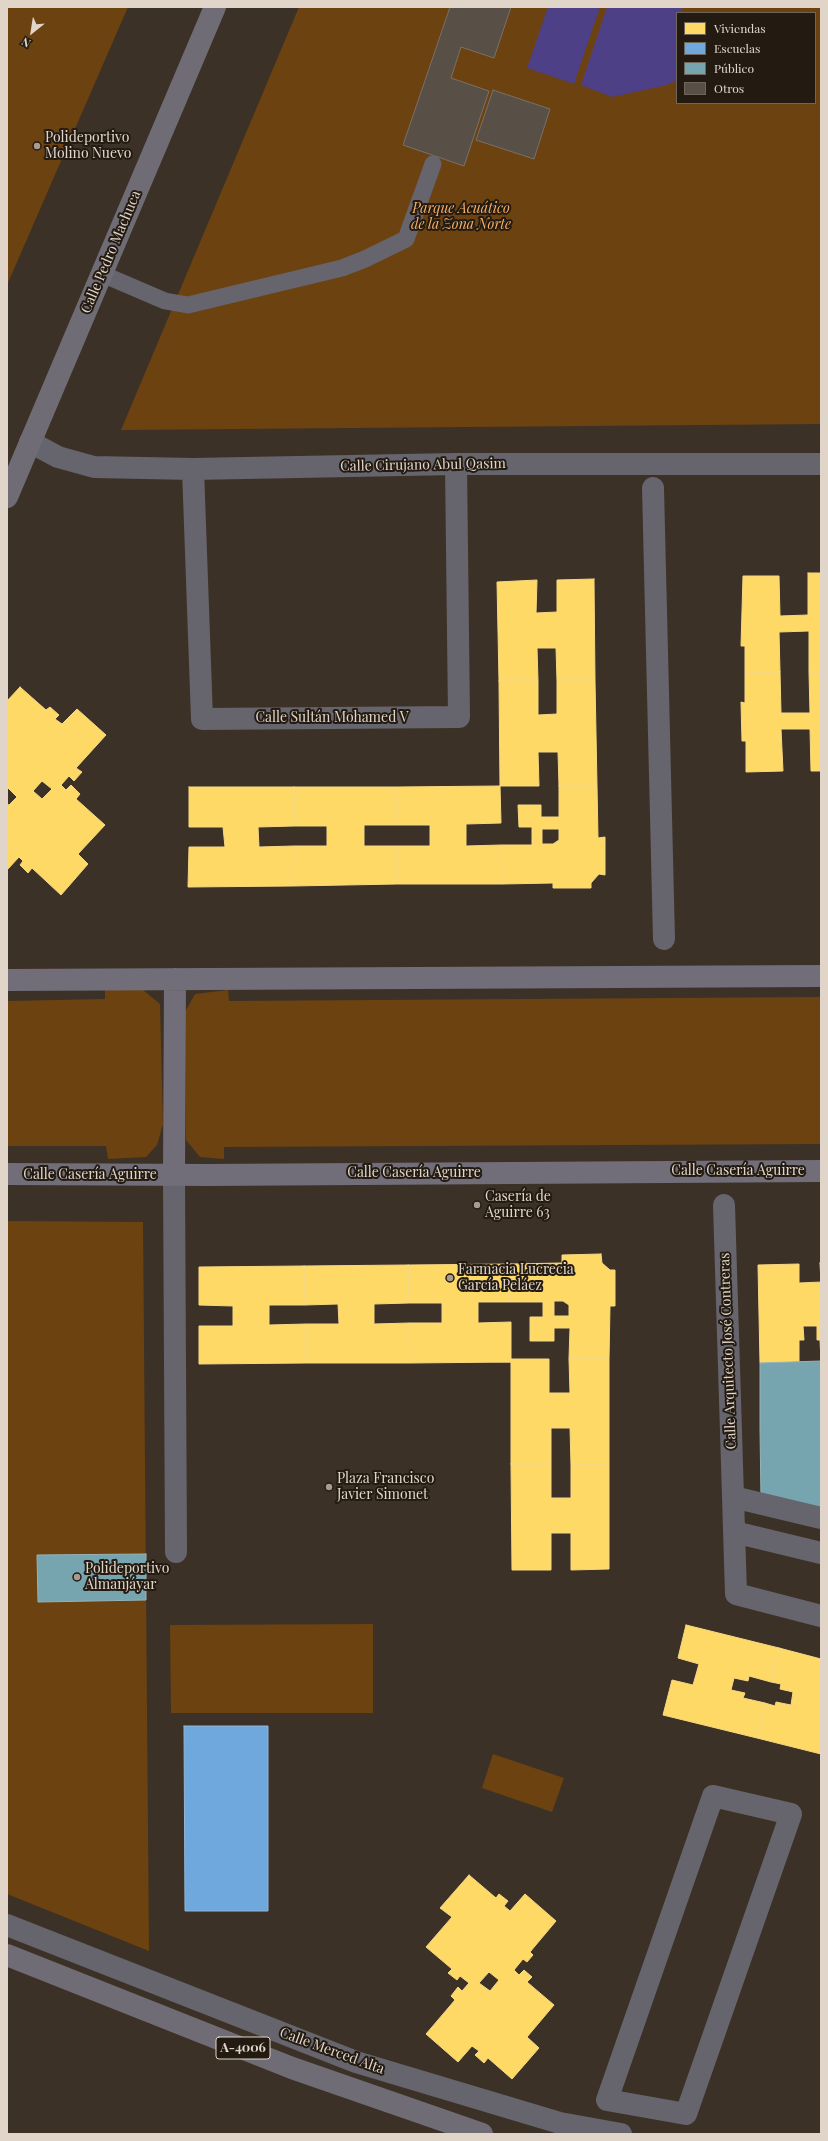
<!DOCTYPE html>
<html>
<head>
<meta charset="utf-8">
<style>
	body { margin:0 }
	#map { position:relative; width:828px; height:2141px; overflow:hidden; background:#3c3126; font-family:"Playfair Display",serif }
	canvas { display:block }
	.frame { position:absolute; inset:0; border:8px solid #e1d5c9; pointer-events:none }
	.legend { position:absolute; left:676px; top:12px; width:140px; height:92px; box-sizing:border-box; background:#231b12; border:1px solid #6f655b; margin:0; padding:5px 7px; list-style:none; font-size:12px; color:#e1d5c9 }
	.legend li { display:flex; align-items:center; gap:8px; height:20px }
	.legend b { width:20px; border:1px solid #6f655b }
	.north { position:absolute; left:12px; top:12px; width:40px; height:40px; -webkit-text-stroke:3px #231b12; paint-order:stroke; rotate:210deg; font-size:11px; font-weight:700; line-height:16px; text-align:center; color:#e1d5c9 }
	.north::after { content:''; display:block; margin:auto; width:14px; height:18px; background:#e1d5c9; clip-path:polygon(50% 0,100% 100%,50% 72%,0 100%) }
</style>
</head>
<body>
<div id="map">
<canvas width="828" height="2141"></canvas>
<div class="frame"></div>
<ul class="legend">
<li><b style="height:11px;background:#ffd966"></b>Viviendas</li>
<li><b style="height:11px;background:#6fa8dc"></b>Escuelas</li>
<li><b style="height:11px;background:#76a5af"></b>Público</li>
<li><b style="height:11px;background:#584f46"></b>Otros</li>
</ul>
<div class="north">N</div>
</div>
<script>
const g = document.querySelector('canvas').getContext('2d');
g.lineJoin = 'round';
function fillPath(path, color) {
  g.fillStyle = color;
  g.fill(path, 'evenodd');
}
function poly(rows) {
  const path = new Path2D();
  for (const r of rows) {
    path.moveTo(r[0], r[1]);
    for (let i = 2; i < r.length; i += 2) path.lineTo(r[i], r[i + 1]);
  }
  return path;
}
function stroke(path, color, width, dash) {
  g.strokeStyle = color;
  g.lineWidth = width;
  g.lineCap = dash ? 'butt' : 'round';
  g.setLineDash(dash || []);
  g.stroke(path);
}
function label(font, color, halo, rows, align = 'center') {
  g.font = font + ' "Playfair Display",serif';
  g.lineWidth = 4;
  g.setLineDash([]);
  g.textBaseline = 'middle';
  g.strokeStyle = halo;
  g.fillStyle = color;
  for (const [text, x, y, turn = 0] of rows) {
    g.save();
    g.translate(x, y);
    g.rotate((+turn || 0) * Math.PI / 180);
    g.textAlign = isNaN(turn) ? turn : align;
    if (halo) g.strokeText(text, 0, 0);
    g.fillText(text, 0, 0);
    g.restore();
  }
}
fillPath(poly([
	[7,7,128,7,7,285],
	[299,7,821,7,821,424,121,430],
	[677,13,815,13,815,103,677,103],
	[105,987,143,990,160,1004,163,1124,157,1145,146,1157,108,1159,106,1146,7,1146,7,1001,105,999],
	[228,990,229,1001,821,997,821,1144,224,1147,224,1159,200,1157,186,1140,185,1012,195,994],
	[7,1221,143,1222,149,1951,7,1894],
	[373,1624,373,1713,171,1713,170,1625],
	[493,1754,564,1778,552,1812,482,1788]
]), '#6c4210');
fillPath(poly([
	[548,7,600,7,574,84,527,68],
	[607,7,682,7,682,13,677,13,677,80,667,85,612,97,581,85]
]), '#4d4087');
const homes = poly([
	[808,573,821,573,821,672,809,672,809,631,779,632,780,672,745,673,745,646,741,646,743,576,779,576,780,616,808,615,808,573],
	[594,579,595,681,557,681,556,648,537,648,538,681,499,681,497,582,537,580,536,613,557,612,557,580,594,579],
	[780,672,781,713,810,713,809,672,821,672,821,771,811,771,810,729,781,729,783,771,746,772,746,741,742,741,741,702,745,703,745,673,780,672],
	[499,681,538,681,538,715,557,714,557,681,595,681,597,786,559,786,558,752,538,752,539,786,500,786,499,681],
	[20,687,46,710,50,707,59,715,55,719,62,724,77,709,106,735,76,768,82,772,74,781,69,776,61,785,66,790,71,785,80,794,76,799,105,825,78,854,88,864,61,895,32,868,28,873,20,865,23,861,19,857,7,870,7,804,9,805,17,797,7,787,7,701,20,687],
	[42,781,52,789,42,799,33,791,42,781],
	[500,786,501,823,466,824,466,846,501,845,502,884,397,884,397,846,430,846,430,825,397,825,397,787,500,786],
	[559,786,597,786,598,838,605,837,605,875,599,874,591,883,591,888,553,888,553,883,502,884,501,845,532,845,532,827,519,827,518,805,541,805,541,817,559,817,559,786],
	[542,829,559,829,559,840,553,844,542,844,542,829],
	[189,787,294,787,294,826,258,827,259,847,294,846,293,886,188,887,189,847,225,847,223,827,189,827,189,787],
	[294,787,397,787,397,825,364,825,364,846,397,846,397,884,293,886,294,846,327,846,327,826,294,826,294,787],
	[601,1254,602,1263,610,1270,615,1270,615,1306,610,1306,609,1359,569,1359,570,1328,554,1328,554,1341,530,1341,530,1317,543,1317,543,1302,511,1302,511,1264,562,1263,562,1255,601,1254],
	[554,1301,563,1301,569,1305,569,1316,554,1316,554,1301],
	[820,1263,821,1263,821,1361,820,1340,817,1340,817,1326,803,1326,804,1340,799,1340,799,1362,760,1363,758,1265,799,1264,799,1283,821,1282,820,1263],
	[511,1264,511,1302,478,1302,478,1323,511,1322,511,1362,410,1363,409,1323,442,1323,442,1303,409,1303,408,1265,511,1264],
	[408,1265,409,1303,374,1304,374,1324,409,1323,410,1363,306,1363,306,1324,339,1324,338,1304,305,1305,304,1266,408,1265],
	[304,1266,305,1305,269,1305,269,1325,306,1324,306,1363,199,1364,199,1326,233,1326,233,1306,199,1305,199,1267,304,1266],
	[511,1359,549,1359,549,1393,570,1393,569,1359,609,1359,609,1464,571,1465,570,1428,551,1428,551,1464,511,1464,511,1359],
	[511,1464,551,1464,551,1498,571,1498,571,1465,609,1464,609,1569,571,1570,571,1533,551,1533,551,1570,512,1570,511,1464],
	[686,1625,779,1648,771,1682,749,1676,748,1681,734,1678,731,1690,745,1693,743,1698,765,1703,757,1738,663,1715,672,1680,693,1685,699,1664,678,1658,686,1625],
	[779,1648,821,1659,821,1754,757,1738,765,1703,775,1706,776,1702,791,1705,793,1692,780,1689,781,1684,771,1682,779,1648],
	[469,1875,496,1898,499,1894,508,1901,504,1906,510,1911,525,1894,556,1921,530,1952,533,1955,527,1962,523,1959,514,1970,519,1975,524,1970,532,1977,527,1982,554,2005,527,2037,539,2048,512,2079,488,2058,484,2063,475,2055,479,2051,472,2046,458,2062,426,2034,455,2000,451,1996,458,1987,462,1991,469,1983,460,1976,457,1980,448,1973,452,1969,426,1947,452,1917,440,1908,469,1875],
	[489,1972,499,1980,490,1991,479,1983,489,1972]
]);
fillPath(homes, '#ffd966');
stroke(homes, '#f6d884', 1);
const schools = poly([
	[184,1726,268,1726,268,1911,185,1911,184,1726]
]);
fillPath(schools, '#6fa8dc');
stroke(schools, '#91b6d6', 1);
const public = poly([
	[821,1361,821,1512,761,1499,760,1429,760,1363,821,1361],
	[146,1554,146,1600,38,1602,37,1555,146,1554]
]);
fillPath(public, '#76a5af');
stroke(public, '#96b3b7', 1);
const building = poly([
	[450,7,511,7,494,58,461,47,451,78,489,91,464,166,403,145,450,7],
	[493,90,550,109,534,159,476,140,493,90]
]);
fillPath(building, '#584f46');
stroke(building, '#797067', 1);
stroke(poly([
	[102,274,165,301,188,305,342,268,365,259,406,239,433,164]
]), '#66646d', 17);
stroke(poly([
	[653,488,664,939],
	[724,1205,736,1594,821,1616],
	[733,1497,821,1518],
	[734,1532,821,1553],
	[713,1796,791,1814,686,2114,607,2100,713,1796]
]), '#66646d', 22);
stroke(poly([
	[193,469,202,719,459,717,456,464],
	[174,1175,176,1552],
	[7,1925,356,2062,560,2123,621,2134]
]), '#66646d', 22);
stroke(poly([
	[30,442,58,457,94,467,193,469,456,464,821,464]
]), '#66646d', 22);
stroke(poly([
	[7,980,821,976],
	[7,1174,207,1175,821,1171],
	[174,1175,175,979]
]), '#716e7a', 22);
stroke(poly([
	[7,497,215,7],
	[7,1955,292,2068,482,2134]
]), '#706c76', 22);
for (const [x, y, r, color] of [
	[37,146,4,"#a79c90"],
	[477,1205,4,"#a79c90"],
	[450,1278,4,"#a79c90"],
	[329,1487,4,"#a79c90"],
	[77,1577,4,"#a79c90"]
]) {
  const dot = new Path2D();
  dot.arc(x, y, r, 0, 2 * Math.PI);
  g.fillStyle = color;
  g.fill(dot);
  stroke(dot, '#231b12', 1.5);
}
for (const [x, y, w] of [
	[243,2048,54]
]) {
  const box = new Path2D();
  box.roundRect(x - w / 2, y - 11, w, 22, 3);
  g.fillStyle = '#231b12';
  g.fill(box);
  stroke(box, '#e1d5c9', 1);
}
label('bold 13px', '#e1d5c9', null, [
	["A-4006",243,2048]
]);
label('14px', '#e1d5c9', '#231b12', [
	["Polideportivo",45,138],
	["Molino Nuevo",45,154],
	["Casería de",485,1197],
	["Aguirre 63",485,1213],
	["Farmacia Lucrecia",458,1270],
	["García Peláez",458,1286],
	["Plaza Francisco",337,1479],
	["Javier Simonet",337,1495],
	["Polideportivo",85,1569],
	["Almanjáyar",85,1585]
], 'left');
label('italic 14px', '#f7ae65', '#231b12', [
	["Parque Acuático",461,209],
	["de la Zona Norte",461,225]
]);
label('14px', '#e1d5c9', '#231b12', [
	["Calle Pedro Machuca",111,252,-67],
	["Calle Cirujano Abul Qasim",423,465,-1],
	["Calle Sultán Mohamed V",332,718],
	["Calle Casería Aguirre",738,1171],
	["Calle Casería Aguirre",414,1173],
	["Calle Casería Aguirre",90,1175],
	["Calle Arquitecto José Contreras",728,1351,-92],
	["Calle Merced Alta",332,2051,20]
]);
</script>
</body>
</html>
